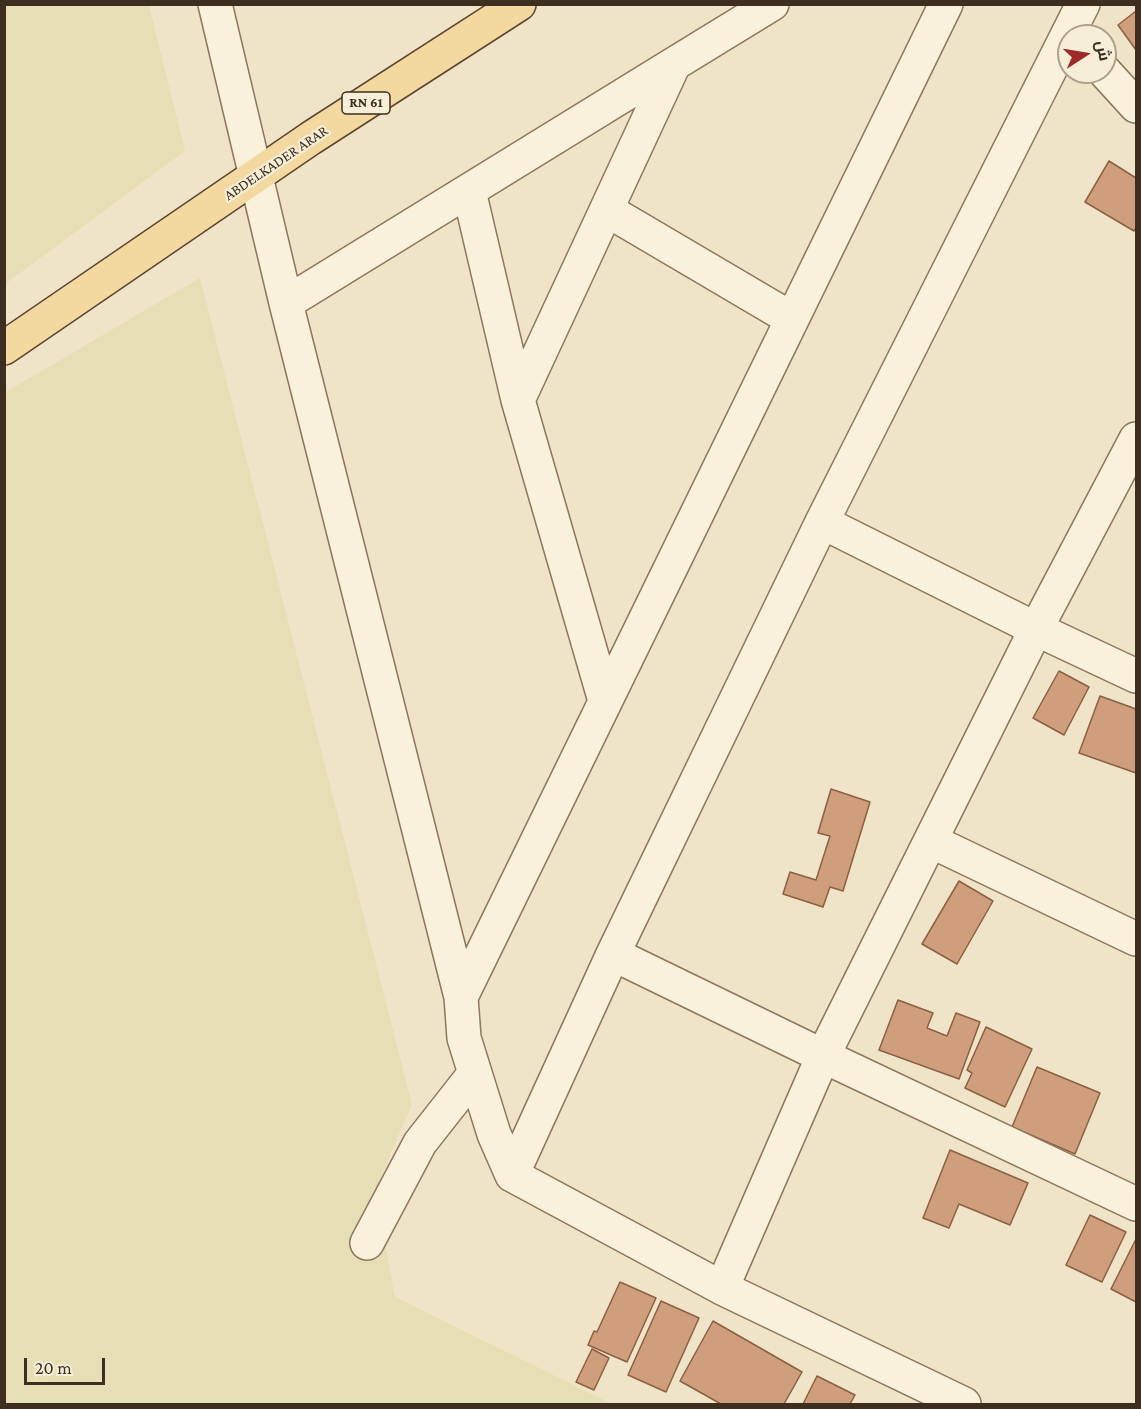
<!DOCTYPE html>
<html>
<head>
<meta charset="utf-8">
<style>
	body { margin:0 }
	#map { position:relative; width:1141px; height:1409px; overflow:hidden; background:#f0e4c8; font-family:"Crimson Pro",Cairo,serif }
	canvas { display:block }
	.frame { position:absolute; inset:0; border:6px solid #3d2e20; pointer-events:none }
	.north { position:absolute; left:1057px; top:24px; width:60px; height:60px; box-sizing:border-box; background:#f7eed8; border:2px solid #ada18e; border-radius:50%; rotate:78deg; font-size:16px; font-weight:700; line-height:24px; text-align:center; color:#3d2e20 }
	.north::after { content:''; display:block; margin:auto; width:21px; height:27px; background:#9e2a2b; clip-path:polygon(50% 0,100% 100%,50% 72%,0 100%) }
	.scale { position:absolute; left:24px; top:1358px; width:81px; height:27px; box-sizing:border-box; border:3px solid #3d2e20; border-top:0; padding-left:8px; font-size:18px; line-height:21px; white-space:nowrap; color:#3d2e20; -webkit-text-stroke:4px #f7eed8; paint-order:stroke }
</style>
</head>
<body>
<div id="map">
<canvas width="1141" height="1409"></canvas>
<div class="frame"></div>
<div class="north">ش</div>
<div class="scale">20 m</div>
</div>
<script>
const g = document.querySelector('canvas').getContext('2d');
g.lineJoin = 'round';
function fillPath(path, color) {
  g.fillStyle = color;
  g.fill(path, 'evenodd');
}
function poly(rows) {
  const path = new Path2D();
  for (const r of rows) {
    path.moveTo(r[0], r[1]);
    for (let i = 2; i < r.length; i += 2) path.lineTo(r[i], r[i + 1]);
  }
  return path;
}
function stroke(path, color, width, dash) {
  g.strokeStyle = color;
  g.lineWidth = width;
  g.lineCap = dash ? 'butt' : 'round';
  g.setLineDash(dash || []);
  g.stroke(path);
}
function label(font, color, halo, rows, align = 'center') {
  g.font = font + ' "Crimson Pro",serif';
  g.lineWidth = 4.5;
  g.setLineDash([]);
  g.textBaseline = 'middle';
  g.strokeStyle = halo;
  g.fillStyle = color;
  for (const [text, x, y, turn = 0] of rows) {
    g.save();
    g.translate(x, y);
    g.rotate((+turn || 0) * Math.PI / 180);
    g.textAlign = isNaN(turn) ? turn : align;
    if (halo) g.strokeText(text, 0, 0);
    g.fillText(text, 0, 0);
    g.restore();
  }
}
fillPath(poly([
	[5,4,149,5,185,151,5,284],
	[200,278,412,1104,375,1191,395,1297,612,1404,5,1404,4,393]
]), '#e6deb5');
const building = poly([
	[1136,11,1136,50,1118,25,1136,11],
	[1109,161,1136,178,1136,227,1134,231,1085,202,1109,161],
	[1059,671,1089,687,1064,735,1033,718,1059,671],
	[1100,696,1136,709,1136,773,1079,753,1100,696],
	[831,789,870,802,843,891,830,887,823,907,783,894,790,872,816,880,830,836,818,833,831,789],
	[959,881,993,901,957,964,922,944,959,881],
	[898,1000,933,1013,927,1028,947,1036,956,1013,980,1022,959,1079,879,1050,898,1000],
	[986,1027,1032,1049,1005,1107,965,1088,972,1073,967,1070,986,1027],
	[1037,1067,1100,1093,1075,1154,1012,1127,1037,1067],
	[950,1150,1028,1183,1010,1225,959,1204,949,1228,923,1218,950,1150],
	[1090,1215,1126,1232,1102,1282,1066,1265,1090,1215],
	[1136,1239,1136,1302,1111,1289,1136,1239],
	[620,1282,656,1298,627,1362,588,1345,594,1331,597,1332,620,1282],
	[661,1301,699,1318,666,1392,628,1375,661,1301],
	[713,1321,802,1372,784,1404,721,1404,680,1381,713,1321],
	[592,1349,609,1358,594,1390,576,1382,592,1349],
	[817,1376,855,1395,850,1404,803,1404,817,1376]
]);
fillPath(building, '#cf9f7d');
stroke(building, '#8d5f41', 1.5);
const minor = poly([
	[215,4,286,303,461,997],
	[946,4,461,997,464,1038,494,1134,512,1175,722,1288,964,1404],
	[1105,72,1136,106],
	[469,191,518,400],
	[607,210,792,319],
	[286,303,674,64],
	[822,522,1036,629,1136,676],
	[605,701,518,400,674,64,772,4],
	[931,841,1136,939],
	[613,954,823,1056,1136,1204],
	[512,1175,613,954,822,522,1083,4],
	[367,1243,420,1143,475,1073],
	[722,1288,823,1056,1036,629,1136,439]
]);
const major = poly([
	[4,348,311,138,519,4]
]);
stroke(minor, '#8d765c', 36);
stroke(major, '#5b4430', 36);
stroke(minor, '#faf1dc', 33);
stroke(major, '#f3d9a0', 33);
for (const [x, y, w] of [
	[366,103,48]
]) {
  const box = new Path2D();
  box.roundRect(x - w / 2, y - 11, w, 22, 4.5);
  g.fillStyle = '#f7eed8';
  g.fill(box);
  stroke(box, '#3d2e20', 1.5);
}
label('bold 14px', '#3d2e20', null, [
	["RN 61",366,103]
]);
label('15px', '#3d2e20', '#f7eed8', [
	["ABDELKADER ARAR",276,163,-34]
]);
</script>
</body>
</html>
